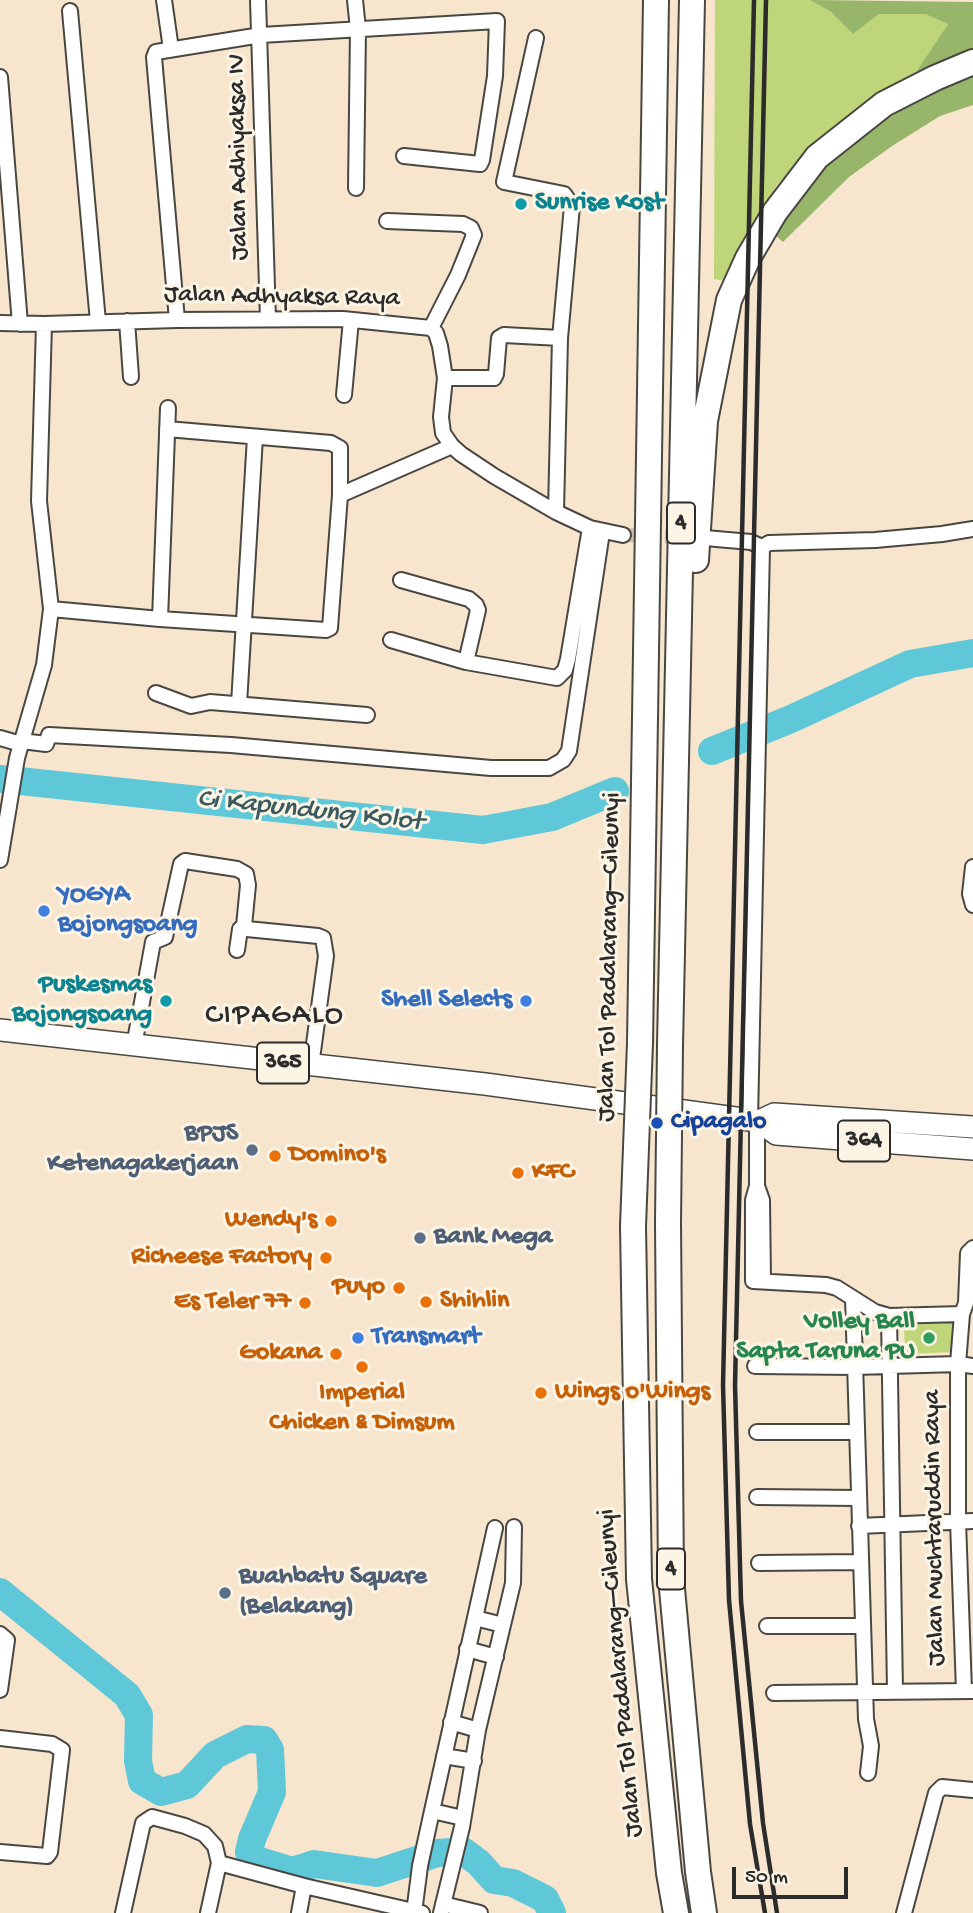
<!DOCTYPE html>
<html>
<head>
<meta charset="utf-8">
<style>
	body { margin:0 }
	#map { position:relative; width:973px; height:1913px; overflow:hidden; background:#f7e5cd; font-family:"Gochi Hand",sans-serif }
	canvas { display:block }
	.scale { position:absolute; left:732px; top:1867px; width:116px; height:32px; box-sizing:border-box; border:4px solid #2b2b2b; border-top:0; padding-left:9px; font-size:21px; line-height:24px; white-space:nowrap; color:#2b2b2b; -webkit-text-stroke:5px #fcf5e5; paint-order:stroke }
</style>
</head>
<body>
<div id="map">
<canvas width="973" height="1913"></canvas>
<div class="scale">50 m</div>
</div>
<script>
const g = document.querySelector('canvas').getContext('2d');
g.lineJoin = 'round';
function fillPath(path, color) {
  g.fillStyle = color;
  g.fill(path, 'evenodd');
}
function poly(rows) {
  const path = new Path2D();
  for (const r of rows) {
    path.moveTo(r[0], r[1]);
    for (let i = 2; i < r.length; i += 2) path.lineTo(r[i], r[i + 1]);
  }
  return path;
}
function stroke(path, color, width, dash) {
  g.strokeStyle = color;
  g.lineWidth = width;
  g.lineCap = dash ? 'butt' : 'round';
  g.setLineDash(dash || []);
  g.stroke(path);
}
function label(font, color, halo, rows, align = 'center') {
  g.font = font + ' "Gochi Hand",sans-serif';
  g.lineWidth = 6;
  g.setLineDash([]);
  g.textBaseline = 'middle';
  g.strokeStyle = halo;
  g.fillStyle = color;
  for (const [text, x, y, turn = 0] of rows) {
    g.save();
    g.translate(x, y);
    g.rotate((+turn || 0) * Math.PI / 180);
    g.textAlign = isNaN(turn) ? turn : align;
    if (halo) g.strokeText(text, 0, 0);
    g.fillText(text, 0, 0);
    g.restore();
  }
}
fillPath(poly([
	[715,0,810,0,831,12,853,34,879,14,925,14,948,24,916,72,897,82,825,137,777,185,725,281,714,279],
	[953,1322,955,1352,905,1354,904,1324]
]), '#bfd57a');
fillPath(poly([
	[810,0,973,2,973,50,916,72,948,24,925,14,879,14,853,34,831,12],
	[973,75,973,105,940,116,892,146,849,177,783,242,775,235,776,223,825,168,880,122,941,89]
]), '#97b66a');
stroke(poly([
	[712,751,791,719,910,664,973,653],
	[0,779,483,830,552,817,615,791],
	[0,1592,127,1695,139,1715,138,1761,142,1781,161,1792,187,1785,215,1755,247,1739,264,1740,270,1750,272,1792,252,1839,249,1852,256,1860,292,1871,314,1864,377,1873,438,1853,463,1851,479,1863,494,1880,513,1883,545,1899,552,1913]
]), '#5ec8d9', 28);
stroke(poly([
	[623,535,686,537]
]), '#cec0ad', 14, [14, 7]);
const street = poly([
	[164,0,171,49],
	[258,0,268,319],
	[355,0,358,29,356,188],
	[70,11,98,322],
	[536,38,504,182,564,194,572,206,560,338,556,512],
	[0,77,20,324],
	[387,221,463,224,471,228,474,235,458,275,431,328],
	[177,320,154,57,156,52,261,35,497,21,495,76,482,160,480,164,404,156],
	[127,321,131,377],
	[0,323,44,324,177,320,343,319,431,328,436,333,440,346,445,378,441,417,443,433,452,446,461,454,494,476,556,512,590,528,623,535],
	[445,378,494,378,496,374,499,338,504,335,560,338],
	[344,395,351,320],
	[340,495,452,446],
	[705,538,751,542,762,547,769,543,875,540,942,534,973,529],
	[401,580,469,599,476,605,478,610,466,662],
	[51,609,160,619,326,630,330,628,340,495,340,448,331,443,167,429],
	[160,619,168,408],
	[391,640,466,662,557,678,565,670,568,659,590,528],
	[156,693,191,706,210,702,367,715],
	[239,704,255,437],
	[0,738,21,744],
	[22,741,46,744,49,735,231,745,491,768,549,768,563,760,569,751,602,532],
	[0,860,17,758,44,665,51,609,39,501,44,324],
	[973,867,970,894,973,905],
	[237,950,240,929,244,926],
	[134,1046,153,942,165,937,181,864,185,861,237,869,246,874,248,885,244,926,247,929,318,936,323,938,326,956,311,1066],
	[750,1120,762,547],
	[757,1121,757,1186,762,1200,763,1281],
	[757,1186,753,1200,753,1281,826,1285,837,1288,875,1312,889,1316,962,1314,966,1303,968,1253,973,1248],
	[853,1298,866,1719,871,1746,868,1773],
	[962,1314,958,1364,958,1521,964,1691],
	[889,1316,895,1692],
	[755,1366,855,1367,958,1364,973,1366],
	[757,1432,856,1432],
	[757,1497,858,1498],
	[859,1526,973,1521],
	[759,1563,860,1562],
	[475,1618,503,1625],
	[767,1626,863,1626],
	[0,1634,7,1640,0,1690],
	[467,1649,496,1657],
	[774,1693,972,1691],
	[451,1722,478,1730],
	[0,1738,52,1744,62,1750,50,1852,47,1856,0,1852],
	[444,1756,474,1761],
	[432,1811,463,1818],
	[219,1863,304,1886,299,1913],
	[304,1886,422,1913],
	[443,1904,480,1913],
	[123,1913,143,1823,152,1817,185,1826,204,1834,215,1846,219,1863,208,1913],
	[414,1913,420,1866,432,1811,495,1528],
	[441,1913,462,1827,478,1730,513,1583,514,1527],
	[904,1913,936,1793,942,1787,973,1790]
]);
const primary = poly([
	[0,1030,485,1084,750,1120,759,1121,774,1114,973,1127],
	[759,1121,776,1134,973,1149]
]);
const highway = poly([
	[696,560,705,421,729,300,748,258,775,212,817,157,884,104,935,78,973,62],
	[640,1043,656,0],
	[670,1045,692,0],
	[668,1223,671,1578,698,1872,704,1913],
	[633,1226,639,1579,669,1873,676,1913]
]);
stroke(street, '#4a4743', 18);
stroke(primary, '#4a4743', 24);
stroke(highway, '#4a4743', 28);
stroke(street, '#fff', 14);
stroke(primary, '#fff', 21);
stroke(highway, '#fff', 24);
stroke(poly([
	[754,0,723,1385,729,1600,750,1824,765,1913],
	[766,0,735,1385,741,1601,763,1823,777,1913]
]), '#2b2b2b', 4.5);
const highwayBridge = poly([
	[668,1223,670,1045],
	[633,1226,640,1043]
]);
stroke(highwayBridge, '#4a4743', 28, []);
stroke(highwayBridge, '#fff', 24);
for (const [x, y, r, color] of [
	[521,204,7,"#0f9aa8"],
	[44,911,7,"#3f7fe0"],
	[166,1001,7,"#0f9aa8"],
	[526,1001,7,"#3f7fe0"],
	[657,1123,7,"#1a4fb4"],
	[252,1150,7,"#5c6f8a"],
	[275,1156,7,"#e8710a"],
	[518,1173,7,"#e8710a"],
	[331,1221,7,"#e8710a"],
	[420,1238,7,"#5c6f8a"],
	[326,1258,7,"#e8710a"],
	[399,1288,7,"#e8710a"],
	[426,1302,7,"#e8710a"],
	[305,1303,7,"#e8710a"],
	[358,1338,7,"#3f7fe0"],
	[929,1338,7,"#2e9e5b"],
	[336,1354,7,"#e8710a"],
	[362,1367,7,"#e8710a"],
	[541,1393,7,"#e8710a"],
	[225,1593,7,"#5c6f8a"]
]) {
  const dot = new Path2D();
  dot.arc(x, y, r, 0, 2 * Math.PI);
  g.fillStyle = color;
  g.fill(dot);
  stroke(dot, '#fcf5e5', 2.5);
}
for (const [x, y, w] of [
	[681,523,28],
	[283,1063,52],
	[864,1141,52],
	[671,1569,28]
]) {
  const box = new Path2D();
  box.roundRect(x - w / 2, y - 20.5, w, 41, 5);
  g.fillStyle = '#fcf5e5';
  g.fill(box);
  stroke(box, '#2b2b2b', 2);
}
label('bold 24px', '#2b2b2b', null, [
	["4",681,523],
	["365",283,1063],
	["364",864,1141],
	["4",671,1569]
]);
label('26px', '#2b2b2b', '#fcf5e5', [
	["Jalan Adhiyaksa IV",240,157,-91],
	["Jalan Adhyaksa Raya",282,298,1],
	["Jalan Tol Padalarang–Cileunyi",611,957,-89],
	["Jalan Muchtaruddin Raya",936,1528,-91],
	["Jalan Tol Padalarang–Cileunyi",622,1673,-95]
]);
label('bold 26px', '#0d838f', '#fcf5e5', [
	["Sunrise Kost",535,204],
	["Puskesmas",152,986,"right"],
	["Bojongsoang",152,1016,"right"]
], 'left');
label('bold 26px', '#366cbe', '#fcf5e5', [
	["YOGYA",58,896],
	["Bojongsoang",58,926],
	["Shell Selects",512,1001,"right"],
	["Transmart",372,1338]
], 'left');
label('bold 26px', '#164399', '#fcf5e5', [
	["Cipagalo",671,1123]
], 'left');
label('bold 26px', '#4e5e75', '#fcf5e5', [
	["BPJS",238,1135,"right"],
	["Ketenagakerjaan",238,1165,"right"],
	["Bank Mega",434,1238],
	["Buahbatu Square",239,1578],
	["(Belakang)",239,1608]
], 'left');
label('bold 26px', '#c56008', '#fcf5e5', [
	["Domino's",289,1156,"left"],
	["KFC",532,1173,"left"],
	["Wendy's",317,1221],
	["Richeese Factory",312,1258],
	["Puyo",385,1288],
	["Shihlin",440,1302,"left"],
	["Es Teler 77",291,1303],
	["Gokana",322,1354],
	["Wings o'Wings",555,1393,"left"],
	["Imperial",362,1394,"center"],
	["Chicken & Dimsum",362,1424,"center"]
], 'right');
label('bold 26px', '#27864d', '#fcf5e5', [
	["Volley Ball",915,1323],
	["Sapta Taruna PU",915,1353]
], 'right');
label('italic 28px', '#3a5a5f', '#fcf5e5', [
	["Ci Kapundung Kolot",310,812,6]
]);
g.letterSpacing = '2px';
label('30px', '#2b2b2b', '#fcf5e5', [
	["CIPAGALO",275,1017]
]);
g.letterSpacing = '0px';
</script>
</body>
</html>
